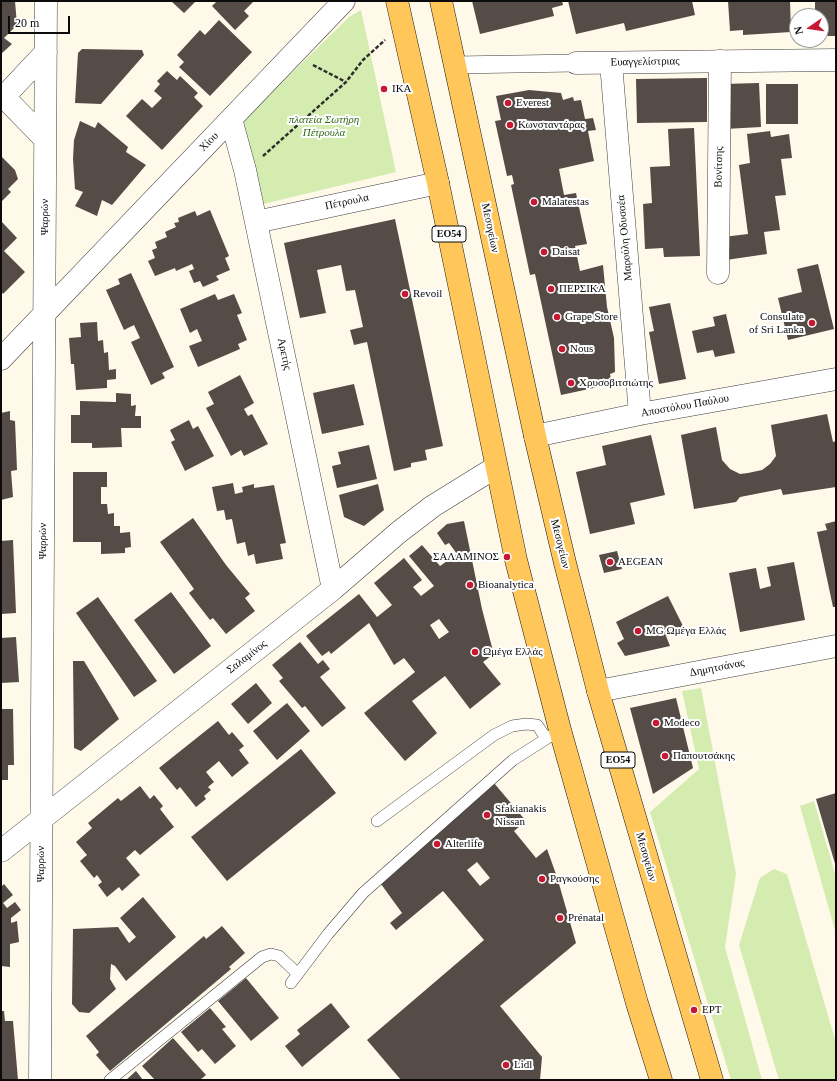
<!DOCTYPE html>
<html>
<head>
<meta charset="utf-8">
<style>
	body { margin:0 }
	#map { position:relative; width:837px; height:1081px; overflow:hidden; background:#fff9e9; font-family:"Times New Roman",serif }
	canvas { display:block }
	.frame { position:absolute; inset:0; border:2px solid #0b0b0b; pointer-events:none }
	.north { position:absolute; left:789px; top:8px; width:40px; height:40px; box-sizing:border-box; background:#fff; border:1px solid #9d9d9d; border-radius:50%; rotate:257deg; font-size:11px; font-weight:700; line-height:16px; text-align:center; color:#0b0b0b }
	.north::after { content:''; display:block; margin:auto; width:14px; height:18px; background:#c61832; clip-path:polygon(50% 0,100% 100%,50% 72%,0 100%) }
	.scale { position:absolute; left:8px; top:16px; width:62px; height:18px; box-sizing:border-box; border:2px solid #0b0b0b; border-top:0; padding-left:5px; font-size:12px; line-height:14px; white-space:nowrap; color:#0b0b0b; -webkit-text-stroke:3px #fff; paint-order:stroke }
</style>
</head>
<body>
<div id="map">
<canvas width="837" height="1081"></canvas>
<div class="frame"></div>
<div class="north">N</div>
<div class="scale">20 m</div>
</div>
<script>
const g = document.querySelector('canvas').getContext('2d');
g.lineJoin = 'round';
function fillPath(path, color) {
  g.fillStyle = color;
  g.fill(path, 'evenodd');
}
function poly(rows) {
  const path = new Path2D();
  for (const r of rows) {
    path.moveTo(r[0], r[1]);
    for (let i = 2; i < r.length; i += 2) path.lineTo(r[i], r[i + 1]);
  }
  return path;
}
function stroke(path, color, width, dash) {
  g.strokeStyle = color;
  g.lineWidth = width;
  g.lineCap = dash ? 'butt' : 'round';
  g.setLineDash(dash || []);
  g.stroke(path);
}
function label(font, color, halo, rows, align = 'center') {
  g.font = font + ' "Times New Roman",serif';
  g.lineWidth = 4;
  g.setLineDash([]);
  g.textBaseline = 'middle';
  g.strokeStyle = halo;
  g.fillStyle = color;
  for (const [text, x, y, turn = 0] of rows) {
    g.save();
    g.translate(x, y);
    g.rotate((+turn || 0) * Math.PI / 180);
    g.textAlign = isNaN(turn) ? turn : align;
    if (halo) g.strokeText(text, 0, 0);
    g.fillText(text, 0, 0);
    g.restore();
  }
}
fillPath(poly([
	[361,10,396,172,255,206,241,129,247,117,349,17],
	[701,688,736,874,725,947,762,1080,731,1080,650,812,699,769,682,691],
	[814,801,836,877,836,934,800,806],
	[774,869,787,874,836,1043,836,1080,779,1080,739,945,760,878]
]), '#d5ecb0');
fillPath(poly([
	[1,1,15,1,17,25,4,38,12,44,1,54],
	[171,1,196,1,184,13],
	[217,1,254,1,244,11,249,16,235,30,212,6],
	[472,1,562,1,563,5,552,8,554,16,480,34],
	[568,1,692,1,695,15,626,31,624,23,576,34],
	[728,1,790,1,791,32,743,35,743,30,730,31],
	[815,1,836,1,836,36,821,36,821,16,815,16],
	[219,20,252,52,210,96,179,67,184,62,177,55,200,30,205,35],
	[82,49,142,50,144,55,101,104,75,103,78,53],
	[167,71,177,80,180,76,198,93,194,97,203,106,162,150,126,116,142,99,152,108,162,98,154,91,160,84,157,81],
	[707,78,707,122,637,123,636,79],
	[759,83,761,127,725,129,723,84],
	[766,84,798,84,798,124,766,124],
	[529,90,561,93,563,100,573,97,574,101,581,100,585,119,593,118,596,130,588,131,594,161,559,169,564,195,576,193,587,244,575,246,580,271,603,265,607,307,614,338,615,372,610,374,612,384,561,395,535,274,530,275,511,185,514,184,512,175,507,176,495,121,501,120,496,96],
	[80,121,95,128,98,122,128,147,126,152,146,165,112,205,102,200,97,216,75,206,83,192,75,189,73,159,74,140],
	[694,128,700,256,664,257,663,248,645,249,643,204,652,203,650,167,670,166,668,129],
	[770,131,771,137,789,134,792,158,781,159,786,195,775,196,780,230,764,232,767,254,726,260,723,237,748,234,739,165,750,163,747,134],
	[1,156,15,170,18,179,8,189,11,192,1,202],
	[210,210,229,256,225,258,230,270,216,276,219,280,203,287,200,281,194,283,189,271,194,269,192,264,176,271,175,268,155,276,148,261,155,258,152,250,157,248,155,242,167,237,165,232,176,227,174,223,179,222,178,218,195,211,197,216],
	[395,219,443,446,425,450,427,460,411,463,411,467,394,471,367,342,354,345,350,330,363,327,355,290,346,291,341,265,317,270,326,313,300,318,284,243],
	[2,222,17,238,4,251,25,272,3,294,1,291],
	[818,264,834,329,788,340,778,298,802,292,797,269],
	[131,273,174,367,162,373,165,378,151,385,131,342,140,338,134,325,124,330,106,290,120,284,118,279],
	[215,294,218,300,234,294,242,313,237,315,247,340,238,344,240,349,198,367,189,346,202,341,197,329,190,333,180,309],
	[670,303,686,379,659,384,649,332,654,331,649,307],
	[726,314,735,353,715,357,713,350,697,353,692,331,715,326,713,317],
	[97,322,98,341,103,340,104,353,108,352,109,370,116,369,116,379,107,380,107,388,76,390,74,364,71,364,69,338,81,337,80,323],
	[240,375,254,403,244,409,248,416,252,414,268,444,244,456,241,450,231,456,206,408,214,404,208,392],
	[354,384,364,425,322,434,313,393],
	[116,393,131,394,131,406,136,405,135,416,141,416,141,428,121,428,122,447,92,448,92,443,71,443,71,415,80,415,80,401,116,402],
	[10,411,10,420,15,421,17,470,11,471,13,497,1,500,1,413],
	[827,414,833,442,836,441,836,487,783,495,781,489,740,497,736,502,694,509,681,435,716,427,722,460,730,469,740,474,748,473,762,470,770,464,776,456,771,425],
	[189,420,193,429,198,426,214,456,185,471,171,442,175,440,170,430],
	[651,435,665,495,630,503,635,524,590,534,576,472,606,465,602,446],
	[369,445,377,479,337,488,332,466,341,464,338,452],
	[73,472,107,472,107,487,101,487,101,504,107,504,108,514,114,513,114,526,120,526,120,533,130,532,131,547,125,548,125,553,101,554,101,542,73,542],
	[233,483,235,494,243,492,242,487,254,484,254,488,274,485,286,543,280,544,283,559,256,564,254,554,248,556,245,542,237,544,232,519,226,520,224,510,217,511,212,487],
	[378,484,384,510,364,526,344,517,339,495],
	[193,518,226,565,250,594,245,598,255,611,226,634,213,618,210,620,189,593,194,589,160,542],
	[464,521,482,609,493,651,491,656,483,662,501,684,470,709,445,676,412,701,437,733,405,761,364,713,415,672,404,658,394,665,369,623,331,654,329,651,322,656,306,636,359,594,377,617,392,605,374,583,404,558,422,580,413,587,421,596,434,586,409,556,422,545,440,566,457,554,449,543,445,545,437,533,447,524],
	[439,619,449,632,439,639,430,625],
	[836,521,836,607,833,607,817,532,827,530,825,524],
	[13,540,16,613,1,614,1,541],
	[617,551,622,569,604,573,599,555],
	[794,562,805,620,740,632,729,573,756,568,760,589,771,586,767,567],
	[171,592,211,646,174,674,134,620],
	[668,596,684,628,666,636,670,646,625,656,617,643,624,639,616,622],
	[98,597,157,681,134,697,76,613],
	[16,637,19,682,1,683,1,638],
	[300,642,318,664,323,660,330,669,320,677,346,708,322,727,305,706,302,708,279,681,283,678,272,665],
	[73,661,84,661,119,719,81,751,74,748],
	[256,683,272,703,248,724,231,704],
	[676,698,693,768,653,794,630,708],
	[287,703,310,731,277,760,253,731],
	[1,709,13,709,14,765,8,765,8,780,1,780],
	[218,721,229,735,232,732,244,746,239,750,249,763,232,777,219,761,206,772,214,782,208,787,211,790,204,796,206,799,196,807,180,787,177,790,159,768],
	[301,749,336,793,227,881,191,837],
	[494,783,526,821,514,831,536,858,547,849,557,877,576,943,500,1006,542,1057,540,1080,401,1080,367,1040,484,940,443,891,396,930,390,923,402,913,381,884],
	[477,862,490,878,480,886,467,870],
	[140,786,150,799,154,795,163,806,160,809,174,827,140,855,135,850,126,858,140,875,122,891,119,887,107,897,98,885,102,882,97,875,94,878,80,861,87,855,76,842,92,828,88,823,118,798,121,801],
	[836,793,836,867,816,799],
	[4,884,13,895,3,903,7,908,15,902,21,910,11,918,11,923,17,921,19,942,10,944,10,967,1,966,1,887],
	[143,897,176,937,126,981,115,966,111,964,110,979,116,989,89,1013,79,1012,72,1004,73,929,118,927,129,943,136,937,120,918],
	[222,926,245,953,229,967,231,969,110,1071,96,1055,99,1052,86,1036,204,936,206,939],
	[246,978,279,1018,251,1041,218,1001],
	[331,1003,350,1027,302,1067,285,1046,300,1034,297,1030],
	[210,1008,226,1027,222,1029,236,1046,215,1064,202,1049,198,1052,181,1032],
	[1,1011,4,1011,5,1021,13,1021,18,1080,1,1080],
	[173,1038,206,1075,200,1080,155,1080,142,1066],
	[136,1071,143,1080,126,1080]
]), '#554b47');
const service = poly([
	[377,821,494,735,512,726,526,724,537,725,546,738],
	[291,983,328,934,363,893,513,760,560,730],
	[110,1080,262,957,271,954,279,956,298,974]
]);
const pedestrian = poly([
	[455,65,576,63]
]);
const minor = poly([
	[611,63,640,414],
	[1,94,45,139],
	[1,100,46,52],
	[231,119,245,170,333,589],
	[256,222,438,183],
	[718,273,720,61],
	[1,359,344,1],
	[535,436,640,414,836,379],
	[598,691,836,646],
	[1,851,333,589,399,532,433,506,496,467],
	[40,1080,46,1]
]);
const tertiary = poly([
	[576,63,836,60]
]);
const primary = poly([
	[397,1,438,183,516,560,560,730,637,1003,661,1080],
	[441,1,535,436,565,563,598,691,712,1080]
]);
stroke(service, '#3e3e3e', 12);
stroke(pedestrian, '#3e3e3e', 18);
stroke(minor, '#3e3e3e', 23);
stroke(tertiary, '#3e3e3e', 23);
stroke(primary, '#1c1c1c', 23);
stroke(poly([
	[313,65,346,82],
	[263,156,346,82,363,60,385,40]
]), '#2d2d2d', 2.5, [4, 2]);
stroke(service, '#fff', 11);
stroke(pedestrian, '#fff', 17);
stroke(minor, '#fff', 22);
stroke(tertiary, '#fff', 22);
stroke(primary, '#ffc659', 22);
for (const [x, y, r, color] of [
	[384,89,4,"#c61832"],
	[508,103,4,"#c61832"],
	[510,125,4,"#c61832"],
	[534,202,4,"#c61832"],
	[544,252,4,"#c61832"],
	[551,289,4,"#c61832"],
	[405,294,4,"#c61832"],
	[557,317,4,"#c61832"],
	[812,323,4,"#c61832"],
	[562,349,4,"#c61832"],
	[571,383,4,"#c61832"],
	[507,557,4,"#c61832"],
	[610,562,4,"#c61832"],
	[470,585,4,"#c61832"],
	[638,631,4,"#c61832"],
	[475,652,4,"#c61832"],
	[656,723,4,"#c61832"],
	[665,756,4,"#c61832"],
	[487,815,4,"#c61832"],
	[437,844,4,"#c61832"],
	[542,879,4,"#c61832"],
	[560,918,4,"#c61832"],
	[694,1010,4,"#c61832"],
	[506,1065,4,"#c61832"]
]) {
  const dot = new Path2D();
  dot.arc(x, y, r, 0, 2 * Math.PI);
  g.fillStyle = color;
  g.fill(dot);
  stroke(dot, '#fff', 1.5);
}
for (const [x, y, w] of [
	[449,234,34],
	[618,760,34]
]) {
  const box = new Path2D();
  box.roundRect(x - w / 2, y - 8, w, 16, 3);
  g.fillStyle = '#fff';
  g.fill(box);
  stroke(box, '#0b0b0b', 1);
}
label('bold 10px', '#0b0b0b', null, [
	["ΕΟ54",449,234],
	["ΕΟ54",618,760]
]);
label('11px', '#0b0b0b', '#fff', [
	["Ευαγγελίστριας",645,62,-1],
	["Χίου",209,142,-46],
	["Βονίτσης",719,167,-89],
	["Πέτρουλα",347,202,-12],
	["Ψαρρών",45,217,-90],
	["Μεσογείων",490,228,78],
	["Μαρούλη Οδυσσέα",625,238,-95],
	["Αρετής",284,354,78],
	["Αποστόλου Παύλου",685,406,-10],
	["Ψαρρών",43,541,-90],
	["Μεσογείων",560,544,76],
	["Σαλαμίνος",247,657,-38],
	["Δημητσάνας",717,668,-11],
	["Μεσογείων",646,857,74],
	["Ψαρρών",41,864,-90]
]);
label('11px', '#0b0b0b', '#fff', [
	["IKA",392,89],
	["Everest",516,103],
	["Κωνσταντάρας",518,125],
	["Malatestas",542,202],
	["Daisat",552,252],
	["ΠΕΡΣΙΚΑ",559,289],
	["Revoil",413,294],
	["Grape Store",565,317],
	["Consulate",804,317,"right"],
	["of Sri Lanka",804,330,"right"],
	["Nous",570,349],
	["Χρυσοβιτσιώτης",579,383],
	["ΣΑΛΑΜΙΝΟΣ",499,557,"right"],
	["AEGEAN",618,562],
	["Bioanalytica",478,585],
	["MG Ωμέγα Ελλάς",646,631],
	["Ωμέγα Ελλάς",483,652],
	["Modeco",664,723],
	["Παπουτσάκης",673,756],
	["Sfakianakis",495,809],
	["Nissan",495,822],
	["Alterlife",445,844],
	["Ραγκούσης",550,879],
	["Prénatal",568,918],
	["ΕΡΤ",702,1010],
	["Lidl",514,1065]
], 'left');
label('italic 11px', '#306817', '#fff', [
	["πλατεία Σωτήρη",324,120],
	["Πέτρουλα",324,133]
]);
</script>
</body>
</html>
